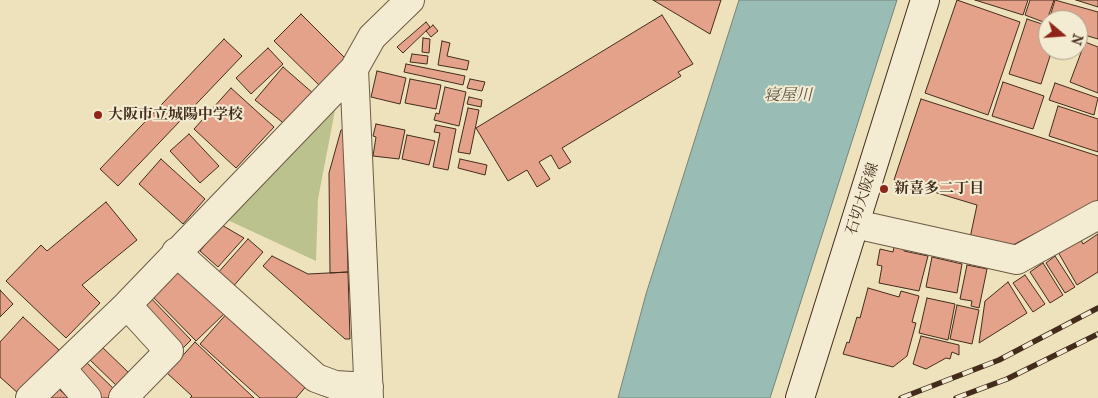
<!DOCTYPE html>
<html>
<head>
<meta charset="utf-8">
<style>
	body { margin:0 }
	#map { position:relative; width:1098px; height:398px; overflow:hidden; background:#ede2bb; font-family:"IM FELL French Canon",serif }
	canvas { display:block }
	.north { position:absolute; left:1038px; top:10px; width:50px; height:50px; box-sizing:border-box; background:#f3ecd3; border:1px solid #ad9f8a; border-radius:50%; rotate:108deg; font-size:14px; font-weight:700; line-height:20px; text-align:center; color:#442c1d }
	.north::after { content:''; display:block; margin:auto; width:18px; height:22px; background:#8f2418; clip-path:polygon(50% 0,100% 100%,50% 72%,0 100%) }
</style>
</head>
<body>
<div id="map">
<canvas width="1098" height="398"></canvas>
<div class="north">N</div>
</div>
<script>
const g = document.querySelector('canvas').getContext('2d');
g.lineJoin = 'round';
function fillPath(path, color) {
  g.fillStyle = color;
  g.fill(path, 'evenodd');
}
function poly(rows) {
  const path = new Path2D();
  for (const r of rows) {
    path.moveTo(r[0], r[1]);
    for (let i = 2; i < r.length; i += 2) path.lineTo(r[i], r[i + 1]);
  }
  return path;
}
function stroke(path, color, width, dash) {
  g.strokeStyle = color;
  g.lineWidth = width;
  g.lineCap = dash ? 'butt' : 'round';
  g.setLineDash(dash || []);
  g.stroke(path);
}
function label(font, color, halo, rows, align = 'center') {
  g.font = font + ' "IM FELL French Canon","Noto Serif JP",serif';
  g.lineWidth = 4;
  g.setLineDash([]);
  g.textBaseline = 'middle';
  g.strokeStyle = halo;
  g.fillStyle = color;
  for (const [text, x, y, turn = 0] of rows) {
    g.save();
    g.translate(x, y);
    g.rotate((+turn || 0) * Math.PI / 180);
    g.textAlign = isNaN(turn) ? turn : align;
    if (halo) g.strokeText(text, 0, 0);
    g.fillText(text, 0, 0);
    g.restore();
  }
}
fillPath(poly([
	[336,105,318,199,316,261,219,216]
]), '#bbc28e');
const water = poly([
	[739,0,897,0,770,398,618,398,646,294,739,0]
]);
fillPath(water, '#99bdb4');
stroke(water, '#778378', 1);
const building = poly([
	[653,0,721,0,710,34,653,0],
	[957,0,1020,22,988,115,925,93,957,0],
	[975,0,1028,0,1023,15,975,0],
	[1030,0,1054,0,1046,23,1025,15,1030,0],
	[1055,0,1098,12,1098,39,1078,33,1078,20,1049,20,1055,0],
	[1076,0,1098,0,1098,7,1076,0],
	[301,14,347,60,321,87,274,41,301,14],
	[662,15,693,64,678,72,681,76,562,148,571,162,559,169,551,155,539,162,550,179,537,187,527,170,508,181,476,128,662,15],
	[1027,19,1048,26,1048,50,1052,50,1041,84,1009,74,1027,19],
	[426,22,430,27,403,53,397,47,426,22],
	[433,25,438,31,431,37,426,31,433,25],
	[423,38,430,39,429,53,422,52,423,38],
	[224,39,242,56,118,186,100,169,224,39],
	[442,41,450,43,447,56,469,61,467,70,438,65,442,41],
	[1085,42,1098,47,1098,93,1070,82,1085,42],
	[268,48,283,64,251,94,236,78,268,48],
	[412,54,428,56,427,64,410,62,412,54],
	[406,64,465,76,463,85,404,72,406,64],
	[283,67,314,94,287,126,255,100,283,67],
	[377,71,406,78,400,104,371,97,377,71],
	[410,79,441,85,436,109,405,103,410,79],
	[470,79,485,82,482,91,467,88,470,79],
	[1003,82,1044,96,1033,129,992,116,1003,82],
	[1055,83,1098,98,1094,115,1049,100,1055,83],
	[445,87,466,92,459,126,434,120,436,113,439,114,445,87],
	[231,88,274,127,236,168,194,129,231,88],
	[469,97,482,100,481,107,467,104,469,97],
	[921,99,1098,156,1098,201,1013,245,1003,245,970,238,977,205,894,180,921,99],
	[1058,106,1098,119,1098,152,1049,136,1058,106],
	[468,108,479,110,470,154,458,152,468,108],
	[376,124,405,130,399,159,373,156,376,137,373,136,376,124],
	[436,125,456,129,448,170,433,167,440,133,434,132,436,125],
	[344,129,348,272,330,273,329,173,341,130,344,129],
	[189,134,219,166,200,183,170,151,189,134],
	[407,135,435,141,429,165,402,159,407,135],
	[161,159,205,199,183,224,139,184,161,159],
	[460,159,487,165,485,175,458,168,460,159],
	[106,202,137,240,82,285,100,303,66,338,6,281,41,245,47,251,106,202],
	[220,224,244,238,218,267,200,251,208,241,205,238,220,224],
	[1098,234,1098,272,1077,285,1058,252,1080,238,1083,244,1098,234],
	[248,239,263,252,231,289,216,275,248,239],
	[894,247,904,249,904,251,928,256,919,291,879,283,882,266,877,265,880,249,893,252,894,247],
	[272,256,308,274,348,272,350,339,345,339,263,266,272,256],
	[1055,256,1075,287,1065,293,1046,263,1055,256],
	[932,257,962,264,957,293,926,287,932,257],
	[180,262,228,310,196,341,149,293,180,262],
	[1043,263,1063,295,1050,303,1030,272,1043,263],
	[967,265,987,269,979,308,971,306,972,301,960,299,967,265],
	[1025,275,1045,304,1033,312,1013,283,1025,275],
	[1008,282,1027,313,979,343,985,301,1008,282],
	[868,288,899,297,901,291,919,296,912,322,916,323,907,356,893,367,843,354,847,342,849,343,857,317,860,318,868,288],
	[0,290,13,304,0,317,0,290],
	[147,294,191,340,182,349,137,304,147,294],
	[927,298,955,304,948,340,919,333,927,298],
	[957,305,979,310,972,344,950,339,957,305],
	[229,311,309,383,296,398,260,398,200,344,229,311],
	[23,317,59,350,19,394,0,377,0,342,23,317],
	[921,336,959,345,959,355,952,352,950,359,946,358,926,369,913,364,921,336],
	[195,342,254,398,190,398,192,396,167,373,195,342],
	[101,346,129,373,119,388,89,359,101,346],
	[86,362,115,390,109,396,110,398,95,398,72,375,86,362],
	[57,387,68,398,44,398,57,387]
]);
fillPath(building, '#e3a289');
stroke(building, '#442c1d', 1);
const minor = poly([
	[354,69,369,398],
	[855,224,1017,260,1098,215],
	[176,252,316,378,335,385,369,387],
	[62,369,87,398],
	[30,398,127,305,354,69,372,37,410,0],
	[123,398,169,351,127,305]
]);
const secondary = poly([
	[800,398,925,0]
]);
stroke(minor, '#6e5a44', 30);
stroke(secondary, '#442c1d', 30);
stroke(minor, '#f3ecd3', 28);
stroke(secondary, '#f3ecd3', 28);
const rail = poly([
	[901,398,999,360,1098,308],
	[956,398,1007,379,1098,334]
]);
stroke(rail, '#442c1d', 5.5);
stroke(rail, '#f3ecd3', 4, [11]);
for (const [x, y, r, color] of [
	[98,115,5,"#8f2418"],
	[884,189,5,"#8f2418"]
]) {
  const dot = new Path2D();
  dot.arc(x, y, r, 0, 2 * Math.PI);
  g.fillStyle = color;
  g.fill(dot);
  stroke(dot, '#f3ecd3', 2);
}
label('bold 15px', '#442c1d', '#f3ecd3', [
	["大阪市立城陽中学校",108,115],
	["新喜多二丁目",894,189]
], 'left');
label('15px', '#442c1d', '#f3ecd3', [
	["石切大阪線",863,199,-72]
]);
label('italic 16px', '#595043', '#f3ecd3', [
	["寝屋川",788,96]
]);
</script>
</body>
</html>
